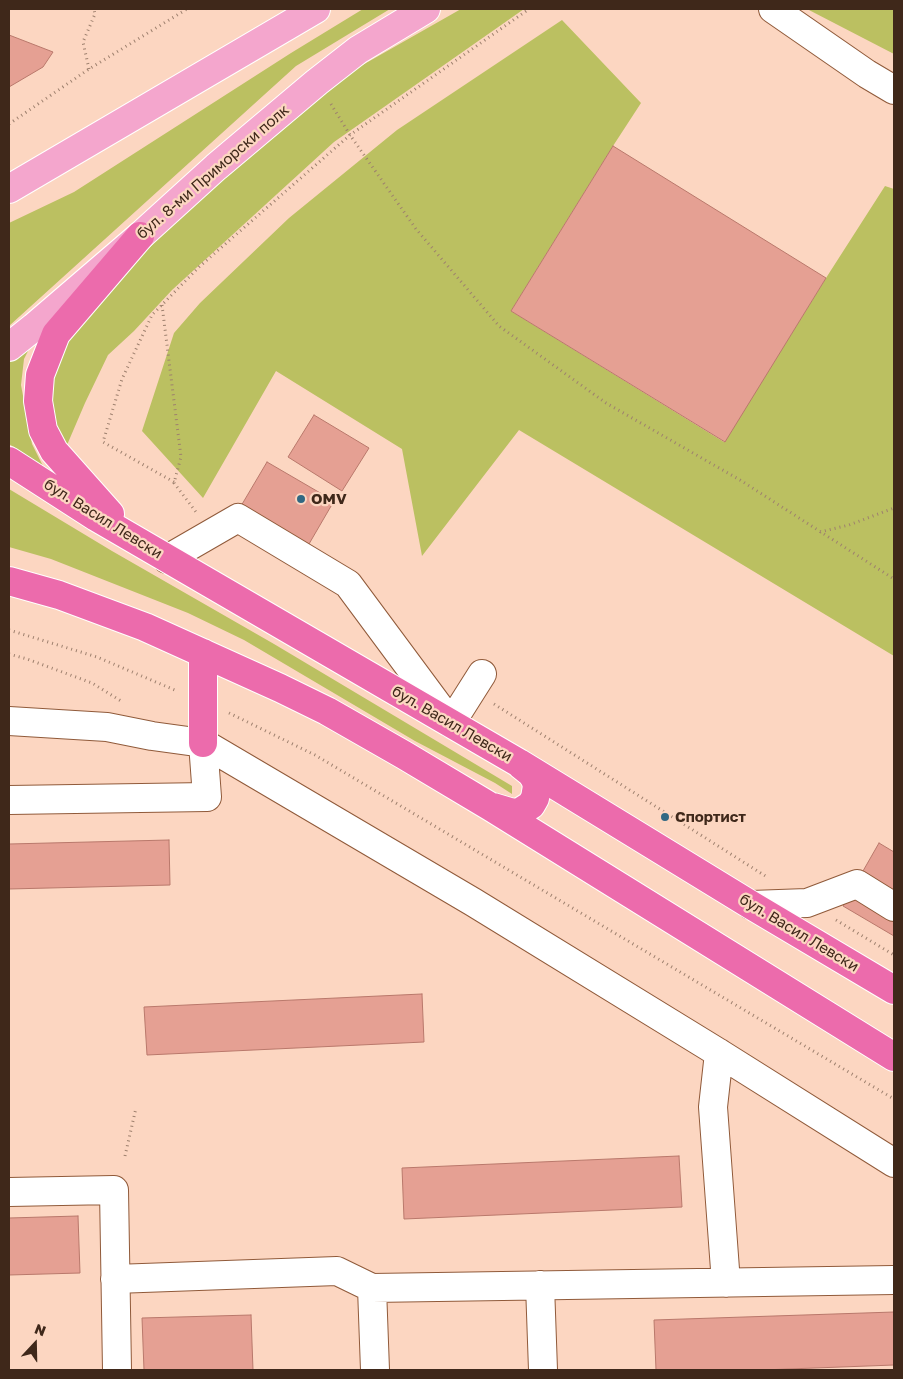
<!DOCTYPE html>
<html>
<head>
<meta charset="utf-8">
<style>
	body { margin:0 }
	#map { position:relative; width:903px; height:1379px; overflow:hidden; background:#fcd6c1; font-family:"Golos Text",sans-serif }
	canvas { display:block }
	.frame { position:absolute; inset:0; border:10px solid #3f281a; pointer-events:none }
	.north { position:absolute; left:10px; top:1319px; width:50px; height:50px; -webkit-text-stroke:4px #fcd6c1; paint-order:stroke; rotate:21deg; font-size:14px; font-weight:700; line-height:20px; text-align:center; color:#3f281a }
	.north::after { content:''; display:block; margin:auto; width:18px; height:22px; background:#3f281a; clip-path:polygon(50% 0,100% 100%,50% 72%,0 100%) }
</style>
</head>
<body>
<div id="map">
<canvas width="903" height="1379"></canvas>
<div class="frame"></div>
<div class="north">N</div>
</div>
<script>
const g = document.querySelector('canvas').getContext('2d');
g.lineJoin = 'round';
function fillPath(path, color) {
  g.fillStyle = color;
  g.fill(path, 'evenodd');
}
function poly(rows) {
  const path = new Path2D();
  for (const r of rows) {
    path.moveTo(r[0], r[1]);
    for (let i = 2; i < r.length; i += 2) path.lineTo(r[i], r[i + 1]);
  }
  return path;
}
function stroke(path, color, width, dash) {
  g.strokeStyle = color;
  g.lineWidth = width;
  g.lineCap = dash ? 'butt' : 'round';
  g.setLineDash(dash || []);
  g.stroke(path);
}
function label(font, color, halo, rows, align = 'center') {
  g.font = font + ' "Golos Text",sans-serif';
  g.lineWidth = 4.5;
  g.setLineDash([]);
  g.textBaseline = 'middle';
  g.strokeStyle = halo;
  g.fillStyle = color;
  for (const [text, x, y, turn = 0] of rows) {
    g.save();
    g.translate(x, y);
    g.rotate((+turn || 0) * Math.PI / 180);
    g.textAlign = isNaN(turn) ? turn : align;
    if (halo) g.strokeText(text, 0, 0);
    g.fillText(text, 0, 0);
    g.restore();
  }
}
fillPath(poly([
	[363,9,390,9,296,66,9,326,9,223,74,192,291,53],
	[461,9,524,9,334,142,172,290,134,331,108,355,85,403,64,452,49,428,51,358,174,218,284,121,359,67],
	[807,9,894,9,894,54],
	[562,20,641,103,613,146,511,311,724,442,826,278,885,186,894,189,894,656,519,430,422,556,402,449,276,371,203,498,142,431,174,333,200,303,289,218,397,130],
	[32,343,24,359,21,385,32,444,43,466,9,444,9,357],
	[9,489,112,551,274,644,512,786,512,794,495,783,415,741,244,640,188,613,51,559,9,547]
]), '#bbc061');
const building = poly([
	[9,35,53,52,43,67,9,87,9,35],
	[613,146,826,278,725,442,511,311,613,146],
	[314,415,369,448,342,491,288,457,314,415],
	[267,462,334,501,295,568,228,528,267,462],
	[169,840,170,885,9,889,9,844,169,840],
	[879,843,894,852,894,936,843,906,879,843],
	[422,994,424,1042,147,1055,144,1007,422,994],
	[679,1156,682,1207,404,1219,402,1168,679,1156],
	[78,1216,80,1273,9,1275,9,1218,78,1216],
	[894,1312,894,1365,762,1370,656,1370,654,1320,894,1312],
	[251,1315,253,1370,144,1370,142,1318,251,1315]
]);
fillPath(building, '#e5a093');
stroke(building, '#b9786b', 1);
const minor = poly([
	[773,9,867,74,894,90],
	[167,559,238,518,348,584,451,723,482,674],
	[9,721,107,727,152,736,203,743,473,902,719,1053,894,1163],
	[9,800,207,797,203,743],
	[751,905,807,903,857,884,894,907],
	[719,1053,713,1107,726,1283],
	[9,1192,114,1190,117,1370],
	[115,1279,337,1271,372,1288,894,1280],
	[540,1285,543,1370],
	[372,1288,375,1370]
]);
const major = poly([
	[9,189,316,9],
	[9,347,34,327,140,236,216,167,317,82,358,50,426,9]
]);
const highway = poly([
	[9,461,96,517,519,763,751,905,894,990],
	[110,514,54,451,43,430,38,401,40,375,56,334,140,236],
	[9,581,59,595,145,627,280,688,327,711,404,755,491,807,894,1057],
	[203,653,203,743],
	[493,807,513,813,520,812,531,805,535,798,537,786,535,779,531,773,521,765]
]);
stroke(minor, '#905a3a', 30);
stroke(major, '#fff', 30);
stroke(highway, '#fff', 30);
stroke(poly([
	[89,69,83,42,95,14,94,9],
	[331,104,350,135,416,229,499,326,606,403,740,480,894,579],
	[9,124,89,69,187,9],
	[162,305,181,457,174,483,196,512],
	[174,482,103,442,122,379,152,315,199,267,350,135,529,9],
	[820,532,849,525,894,508],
	[9,630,97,657,177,691],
	[9,654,27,659,92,683,121,701],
	[494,704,767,877],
	[229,713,315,755,894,1099],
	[836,920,894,955],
	[125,1156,136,1108]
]), '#9e806e', 3, [1, 4]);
stroke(minor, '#fff', 28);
stroke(major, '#f4a6cd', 28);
stroke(highway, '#ec6bac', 28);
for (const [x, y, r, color] of [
	[301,499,5,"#316883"],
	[665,817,5,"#316883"]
]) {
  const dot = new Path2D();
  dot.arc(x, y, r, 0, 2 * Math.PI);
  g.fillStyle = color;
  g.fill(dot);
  stroke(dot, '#fcd6c1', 2);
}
label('15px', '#3f281a', '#fcd6c1', [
	["бул. 8-ми Приморски полк",213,172,-41],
	["бул. Васил Левски",103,519,32],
	["бул. Васил Левски",452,724,30],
	["бул. Васил Левски",799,933,31]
]);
label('bold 15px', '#3f281a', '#fcd6c1', [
	["OMV",311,499],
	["Спортист",675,817]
], 'left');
</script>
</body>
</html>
